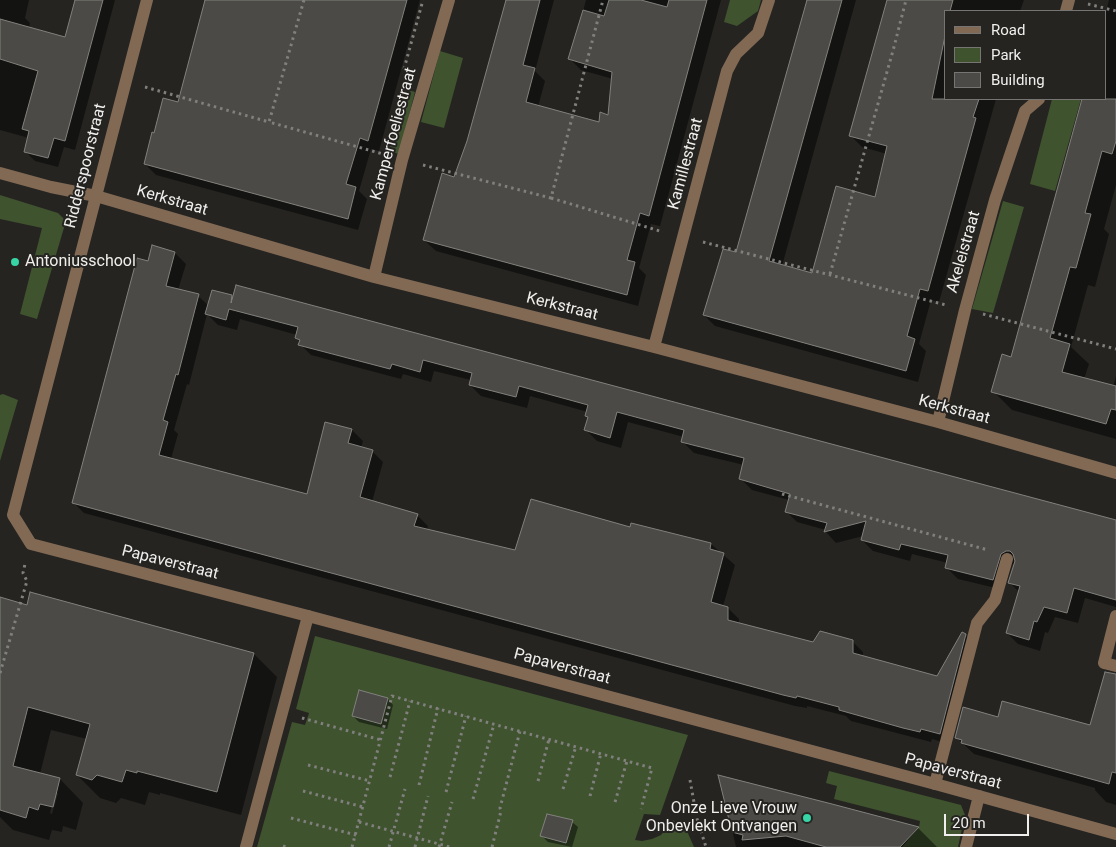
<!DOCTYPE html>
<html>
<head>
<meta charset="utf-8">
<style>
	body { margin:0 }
	#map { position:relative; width:1116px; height:847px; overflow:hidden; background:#252421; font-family:Roboto,sans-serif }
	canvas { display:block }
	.legend { position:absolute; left:944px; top:10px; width:162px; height:90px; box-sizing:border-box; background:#252421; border:1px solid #767573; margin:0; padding:6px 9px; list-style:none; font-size:15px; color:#f0efed }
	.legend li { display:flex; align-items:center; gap:10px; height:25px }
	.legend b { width:25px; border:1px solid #767573 }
	.scale { position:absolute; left:944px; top:814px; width:85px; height:22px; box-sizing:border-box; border:2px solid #f0efed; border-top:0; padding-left:6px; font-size:15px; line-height:18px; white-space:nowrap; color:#f0efed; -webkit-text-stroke:4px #252421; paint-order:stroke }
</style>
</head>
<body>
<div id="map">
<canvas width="1116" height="847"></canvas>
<ul class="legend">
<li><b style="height:6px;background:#816954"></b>Road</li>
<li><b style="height:14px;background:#3f532f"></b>Park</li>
<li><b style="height:14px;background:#4b4a46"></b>Building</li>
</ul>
<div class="scale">20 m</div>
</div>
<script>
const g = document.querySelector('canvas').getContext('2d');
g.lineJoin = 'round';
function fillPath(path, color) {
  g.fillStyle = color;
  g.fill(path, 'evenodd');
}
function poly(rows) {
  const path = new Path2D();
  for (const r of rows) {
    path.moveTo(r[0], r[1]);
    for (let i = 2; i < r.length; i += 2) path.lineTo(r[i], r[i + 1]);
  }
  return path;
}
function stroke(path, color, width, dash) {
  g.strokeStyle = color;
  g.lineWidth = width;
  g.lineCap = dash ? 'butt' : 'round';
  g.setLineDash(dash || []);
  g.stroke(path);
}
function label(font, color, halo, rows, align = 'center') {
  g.font = font + ' Roboto,sans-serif';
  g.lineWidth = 4;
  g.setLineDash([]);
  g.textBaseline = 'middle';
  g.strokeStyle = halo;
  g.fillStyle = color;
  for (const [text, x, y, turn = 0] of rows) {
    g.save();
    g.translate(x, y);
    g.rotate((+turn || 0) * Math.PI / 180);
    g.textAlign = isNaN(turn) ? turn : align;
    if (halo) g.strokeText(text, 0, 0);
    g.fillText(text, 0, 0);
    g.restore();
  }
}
fillPath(poly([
	[730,0,761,0,758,11,737,26,724,22],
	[440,51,463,58,444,128,421,122],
	[402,88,415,92,399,154,385,150],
	[1052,99,1081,99,1055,191,1030,184],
	[0,195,58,213,66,221,37,319,20,314,42,228,0,219],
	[1003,201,1024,207,993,313,972,309],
	[3,394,18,400,0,461,0,395],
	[315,636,688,735,660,815,644,814,635,840,642,841,652,839,661,835,673,820,687,831,694,847,257,847,292,722,305,725,309,713,296,709],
	[829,771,961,805,965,815,958,847,902,847,919,827,920,821,834,799,837,786,826,783]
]), '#3f532f');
fillPath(poly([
	[0,0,29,0,25,18,30,23,29,28,66,38,76,0,115,0,75,150,64,147,58,167,35,161,25,151,29,138,0,130],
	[207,0,420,0,379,151,371,149,359,191,367,199,358,230,156,175,145,164,155,134,179,104],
	[507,0,554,0,535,71,545,81,538,107,600,123,609,116,613,79,581,70,570,59,586,0,721,0,660,226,651,224,639,268,646,275,638,306,436,251,424,240,454,178,469,141],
	[808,0,856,0,782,266,812,274,876,199,887,154,862,147,851,136,888,0,1024,0,1020,11,945,11,945,99,996,99,939,302,931,300,919,344,926,351,918,382,715,326,704,315,736,254],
	[1109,0,1116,0,1116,185,1104,229,1109,234,1095,287,1088,285,1071,347,1089,364,1084,379,1113,387,1116,376,1116,439,1012,410,993,391,1012,358,1082,99,1105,99,1105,16],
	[175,253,186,264,178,290,198,296,209,306,232,297,1116,523,1116,607,1085,598,1078,623,1055,617,1048,633,1045,632,1040,651,1018,644,1007,633,1019,592,1010,583,1016,562,1012,565,1004,590,958,579,947,568,948,563,912,554,910,561,873,551,862,540,863,536,836,543,826,532,826,530,797,522,786,511,789,500,752,490,740,478,744,465,694,453,683,442,684,437,628,422,621,448,597,441,586,430,589,418,586,416,588,412,530,396,527,408,481,396,470,385,471,380,434,371,431,382,403,374,401,379,311,355,300,344,300,342,296,338,297,335,240,319,237,330,218,325,207,314,189,385,187,384,174,430,178,434,171,459,308,496,326,424,352,430,363,441,361,448,372,451,383,462,372,502,417,515,428,526,427,530,516,552,631,528,711,544,735,565,723,606,728,608,739,619,739,624,814,644,852,641,863,652,863,657,937,678,965,635,976,645,950,744,932,739,931,742,851,721,846,716,807,706,807,708,795,706,84,513,73,502,148,262],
	[0,598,28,606,254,654,277,677,241,815,160,793,160,795,149,792,145,805,121,798,116,803,100,798,77,775,87,739,51,730,40,774,60,779,83,803,76,830,63,826,62,832,52,830,49,840,13,830,0,817],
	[55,793,58,793,52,814,50,813],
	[1116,675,1116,805,1106,802,1095,790,1095,788,974,754,957,738,999,718,1091,726],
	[388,699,393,705,387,729,359,722,353,716],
	[720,776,918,828,937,847,736,847],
	[572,822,578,827,572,847,548,842,542,836]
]), '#0007');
const building = poly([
	[75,0,103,0,65,141,54,138,48,158,24,152,29,131,22,129,38,71,0,59,0,19,65,37,75,0],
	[205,0,407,0,368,141,360,138,346,184,356,187,348,219,144,164,152,132,154,133,163,98,178,102,205,0],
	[506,0,540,0,523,65,535,68,526,102,599,122,600,112,608,115,612,72,568,59,583,10,604,16,609,0,641,0,667,7,669,0,707,0,649,216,640,213,627,260,635,262,627,295,423,240,442,173,454,177,467,141,506,0],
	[807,0,842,0,769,261,812,273,836,186,875,197,887,146,849,136,887,0,953,0,950,11,945,11,945,36,932,99,979,99,973,117,976,118,928,291,920,289,907,336,915,339,906,371,703,315,723,249,736,252,807,0],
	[1082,99,1116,99,1116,141,1112,154,1102,151,1085,213,1091,214,1076,268,1070,267,1050,338,1070,344,1062,372,1116,386,1116,410,1111,409,1106,424,991,392,1002,354,1011,357,1082,99],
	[152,245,175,252,166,286,199,294,178,375,176,374,163,420,168,422,159,455,307,494,325,422,352,429,348,443,373,450,360,497,418,514,414,526,515,550,531,499,630,527,631,523,711,543,710,549,724,553,711,602,728,607,728,620,813,642,820,631,853,640,853,653,937,676,962,632,966,634,940,734,921,729,920,732,903,728,839,710,839,707,797,696,796,698,783,695,72,503,137,258,148,261,152,245],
	[236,285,1116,520,1116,600,1074,588,1067,613,1044,607,1037,622,1034,621,1029,640,1006,633,1020,586,1008,583,1015,561,1013,554,1010,551,1006,551,1001,554,993,580,945,568,948,555,901,544,899,550,861,540,866,521,824,532,827,523,785,512,790,494,739,479,744,458,681,442,684,430,617,412,610,438,584,430,588,417,585,416,588,405,519,386,516,397,469,385,472,373,423,360,420,372,392,364,390,369,298,345,300,340,295,338,298,327,229,309,226,320,205,314,212,290,232,295,231,303,236,285],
	[30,592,254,653,217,792,137,771,137,773,126,770,122,782,97,775,92,780,76,775,90,724,28,707,13,766,60,778,53,807,40,804,38,810,29,807,26,818,0,810,0,597,27,605,30,592],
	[1105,672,1116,674,1116,773,1112,772,1109,784,961,743,962,740,955,738,963,707,998,717,1002,701,1090,725,1105,672],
	[359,690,388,698,381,724,352,716,359,690],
	[718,775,832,804,919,827,900,847,826,847,786,836,742,840,743,835,732,832,718,775],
	[547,814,573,820,566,843,540,836,547,814]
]);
fillPath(building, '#4b4a46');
stroke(building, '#82817d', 1);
stroke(poly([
	[304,0,269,122,383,154],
	[1088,4,1116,11],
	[404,69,423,0],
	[145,87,269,122],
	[423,165,551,198,603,0],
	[551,198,663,232],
	[703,242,946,305],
	[830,274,894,47,906,0],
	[983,314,1116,349],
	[782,494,988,550],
	[0,673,27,581,23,573,25,564],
	[302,718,381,740],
	[308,765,370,781],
	[390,777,410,701],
	[690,780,697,819,706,847],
	[538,781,549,739],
	[419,785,438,708],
	[563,789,576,746],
	[303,791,363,807],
	[446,792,466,716],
	[590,796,601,753],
	[473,799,494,724],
	[615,802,627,761],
	[291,818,356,835],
	[359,822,450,847],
	[283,846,286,847],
	[352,847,392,696,652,768,641,809],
	[389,847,405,789],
	[415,847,428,796],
	[439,847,452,802],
	[492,847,501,811,500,808,520,731]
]), '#81807e', 3, [2.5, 4]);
stroke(poly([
	[1116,616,1104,663,1116,666],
	[935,784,977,623,995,600,1007,559],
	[246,847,308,616],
	[966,847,979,796]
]), '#816954', 12);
stroke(poly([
	[147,0,13,515,31,544,308,616,939,785,1116,834],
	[1066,11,1069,0],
	[0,173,51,187,96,196,374,277,654,347,938,422,1116,473],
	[374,277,402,160,449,0],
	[654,347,727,71,736,54,758,33,769,0],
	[938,422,965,310,995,200,1025,111,1039,99]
]), '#816954', 12);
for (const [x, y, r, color] of [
	[15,262,5,"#37d4a6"],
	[807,818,5,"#37d4a6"]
]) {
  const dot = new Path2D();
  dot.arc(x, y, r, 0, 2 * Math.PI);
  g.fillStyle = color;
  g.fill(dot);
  stroke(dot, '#252421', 2);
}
label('16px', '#f0efed', '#252421', [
	["Kamperfoeliestraat",394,134,-75],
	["Kamillestraat",686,164,-75],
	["Ridderspoorstraat",86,166,-76],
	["Kerkstraat",172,201,16],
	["Akeleistraat",964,252,-74],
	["Kerkstraat",562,307,14],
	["Kerkstraat",954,410,15],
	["Papaverstraat",170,563,14],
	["Papaverstraat",562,667,15],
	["Papaverstraat",953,772,15]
]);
label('16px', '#f0efed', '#252421', [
	["Antoniusschool",25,262],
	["Onze Lieve Vrouw",797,809,"right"],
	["Onbevlekt Ontvangen",797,827,"right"]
], 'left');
</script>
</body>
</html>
